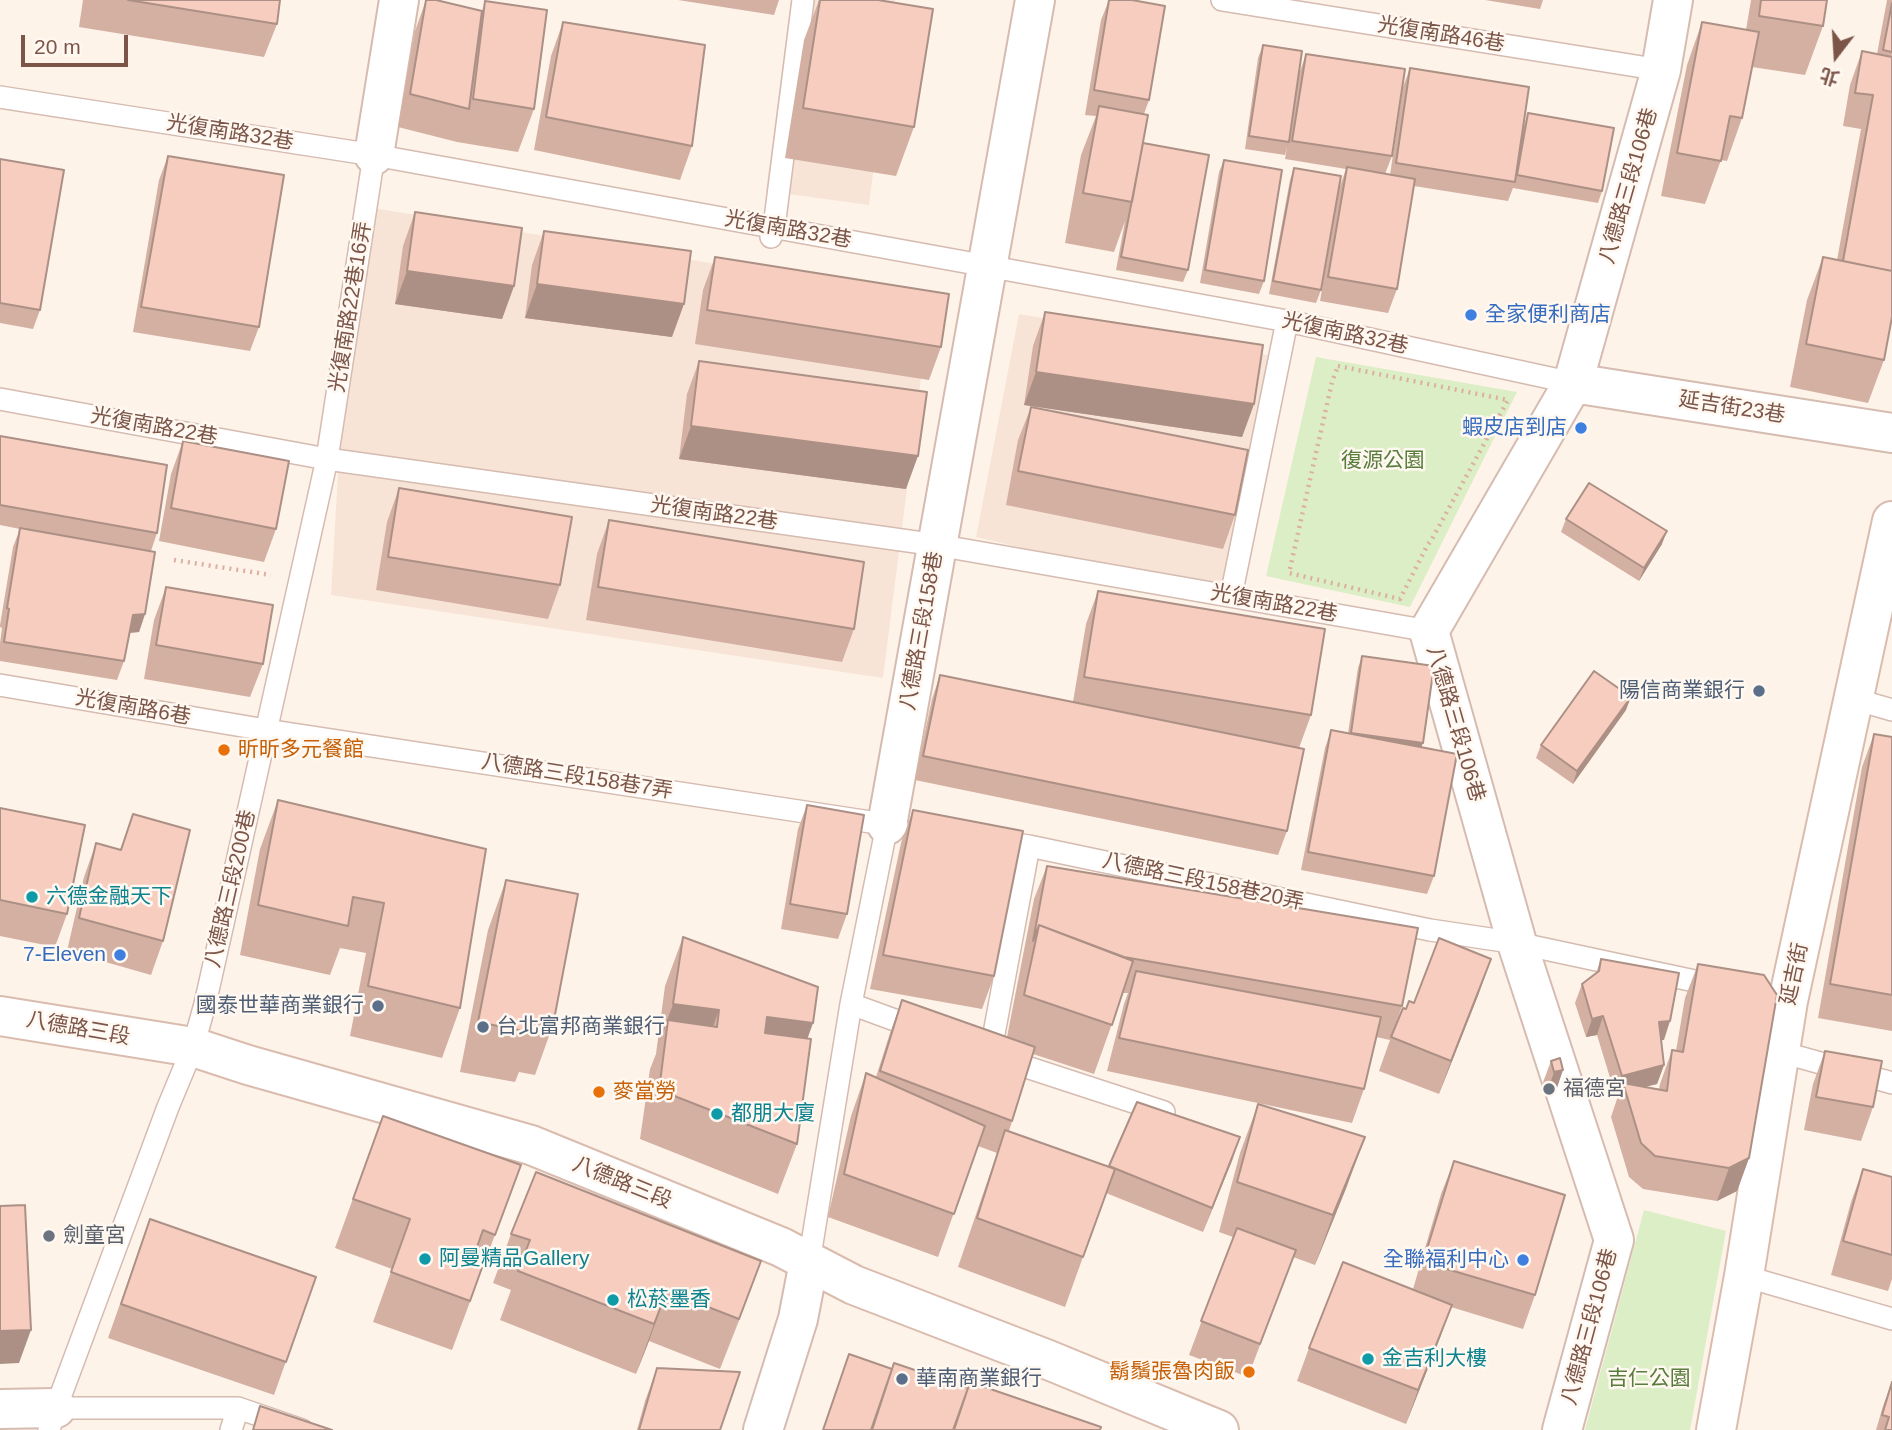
<!DOCTYPE html>
<html>
<head>
<meta charset="utf-8">
<style>
	body { margin:0 }
	#map { position:relative; width:1892px; height:1430px; overflow:hidden; background:#fef3e9; font-family:Arial,"Noto Sans TC",sans-serif }
	canvas { display:block }
	.north { position:absolute; left:1801px; top:21px; width:70px; height:70px; -webkit-text-stroke:5px #fff8f1; paint-order:stroke; rotate:197deg; font-size:19px; font-weight:700; line-height:28px; text-align:center; color:#7c5549 }
	.north::after { content:''; display:block; margin:auto; width:24px; height:32px; background:#7c5549; clip-path:polygon(50% 0,100% 100%,50% 72%,0 100%) }
	.scale { position:absolute; left:21px; top:35px; width:107px; height:32px; box-sizing:border-box; border:4px solid #7c5549; border-top:0; padding-left:9px; font-size:21px; line-height:24px; white-space:nowrap; color:#7c5549; -webkit-text-stroke:5px #fff8f1; paint-order:stroke }
</style>
</head>
<body>
<div id="map">
<canvas width="1892" height="1430"></canvas>
<div class="north">北</div>
<div class="scale">20 m</div>
</div>
<script>
const g = document.querySelector('canvas').getContext('2d');
g.lineJoin = 'round';
function fillPath(path, color) {
  g.fillStyle = color;
  g.fill(path, 'evenodd');
}
function poly(rows) {
  const path = new Path2D();
  for (const r of rows) {
    path.moveTo(r[0], r[1]);
    for (let i = 2; i < r.length; i += 2) path.lineTo(r[i], r[i + 1]);
  }
  return path;
}
function stroke(path, color, width, dash) {
  g.strokeStyle = color;
  g.lineWidth = width;
  g.lineCap = dash ? 'butt' : 'round';
  g.setLineDash(dash || []);
  g.stroke(path);
}
function label(font, color, halo, rows, align = 'center') {
  g.font = font + ' Arial,"Noto Sans TC",sans-serif';
  g.lineWidth = 5;
  g.setLineDash([]);
  g.textBaseline = 'middle';
  g.strokeStyle = halo;
  g.fillStyle = color;
  for (const [text, x, y, turn = 0] of rows) {
    g.save();
    g.translate(x, y);
    g.rotate((+turn || 0) * Math.PI / 180);
    g.textAlign = isNaN(turn) ? turn : align;
    if (halo) g.strokeText(text, 0, 0);
    g.fillText(text, 0, 0);
    g.restore();
  }
}
fillPath(poly([
	[791,0,895,0,869,205,766,191],
	[367,207,931,299,883,678,331,595,340,439],
	[1019,314,1273,356,1221,595,976,537]
]), '#f7e4d7');
fillPath(poly([
	[1316,357,1517,392,1410,607,1266,576],
	[1644,1210,1726,1231,1690,1430,1585,1430]
]), '#dbeec5');
const lane = poly([
	[1222,0,1661,70],
	[0,97,374,155,987,266,1287,321,1573,383],
	[771,237,774,227,803,0],
	[0,399,327,459,937,545,1429,631],
	[1231,596,1287,321],
	[0,685,266,730,897,826],
	[1854,699,1892,710],
	[995,841,1029,846,1430,930,1517,943,1718,986],
	[851,1004,922,1030],
	[1781,1052,1892,1083],
	[990,1055,1029,846],
	[1002,1059,1164,1112],
	[809,1262,851,1004,887,825],
	[1744,1276,1892,1319],
	[56,1408,238,1408,302,1430],
	[49,1430,56,1408,168,1107,193,1047,205,1004,327,459,374,155],
	[231,1430,238,1408]
]);
const street = poly([
	[374,155,399,0],
	[1573,383,1892,433],
	[887,825,1035,0],
	[0,1409,56,1408],
	[763,1430,798,1319,809,1262],
	[1562,1430,1614,1240,1517,943,1429,631,1573,383,1661,70,1673,0]
]);
const secondary = poly([
	[0,1016,193,1047,248,1065,531,1145,781,1247,854,1285,1046,1359,1219,1430],
	[1716,1430,1744,1276,1788,1001,1892,521]
]);
stroke(lane, '#d5bbb0', 24);
stroke(street, '#d5bbb0', 42);
stroke(secondary, '#dabcaf', 42);
stroke(poly([
	[1338,366,1508,400,1432,539,1427,546,1400,599,1289,573,1332,382,1338,366],
	[174,560,271,575]
]), '#dcafa0', 4.5, [2, 5]);
stroke(lane, '#fff', 21);
stroke(street, '#fff', 38);
stroke(secondary, '#fff', 38);
fillPath(poly([
	[83,0,280,0,277,24,264,57,79,27],
	[426,0,482,11,485,1,534,109,518,152,457,142,398,127,415,31],
	[678,0,779,0,774,15],
	[819,0,878,0,914,127,896,176,785,158,804,40],
	[1109,0,1132,0,1149,100,1144,114,1143,143,1188,270,1183,282,1116,270,1125,221,1114,252,1065,243,1081,155,1096,116,1085,115,1101,20],
	[1485,0,1543,0,1540,9],
	[1751,0,1827,0,1823,26,1805,75,1752,67,1742,118,1727,161,1721,160,1705,204,1661,196,1687,65,1702,22,1746,30],
	[1887,0,1892,0,1892,317,1884,360,1868,403,1790,387,1807,300,1823,257,1837,260,1861,129,1843,126,1850,85,1862,51,1877,54],
	[563,22,692,146,680,180,534,150,551,56],
	[1263,45,1300,71,1306,54,1392,156,1385,174,1390,175,1403,87,1410,68,1524,125,1528,113,1602,191,1598,203,1513,188,1508,201,1414,186,1397,289,1388,313,1320,301,1334,217,1321,290,1316,303,1269,294,1290,180,1294,168,1339,189,1346,169,1285,159,1287,147,1285,155,1245,149,1258,58],
	[168,156,259,327,250,351,133,332,159,180],
	[0,159,40,310,33,329,0,323],
	[1224,160,1264,281,1259,294,1200,283,1219,172],
	[415,212,514,286,502,319,395,304,403,246],
	[544,231,672,337,525,318,532,265],
	[715,257,941,347,929,380,695,344,703,290],
	[1045,312,1254,404,1242,437,1024,405,1033,346],
	[699,361,906,489,679,459,687,394],
	[1031,407,1235,515,1223,549,1006,505,1018,440],
	[0,436,157,533,151,551,145,614,139,632,130,633,124,661,117,680,0,661,0,643,2,628,0,627,0,625,13,547,20,529,0,525],
	[183,441,276,529,264,562,159,541,171,474],
	[399,488,560,585,548,619,376,590,387,522],
	[1566,519,1662,544,1639,581,1561,532],
	[609,520,854,629,842,662,586,620,597,554],
	[166,587,263,664,250,697,144,679,154,620],
	[1098,591,1311,715,1299,748,1287,831,1278,855,915,780,932,699,940,675,1073,702,1086,624],
	[1362,656,1421,747,1434,876,1427,894,1301,870,1325,748,1331,730,1348,733,1358,668],
	[1626,710,1573,784,1536,758,1541,745],
	[1874,734,1892,737,1892,1031,1818,1018,1862,767],
	[278,800,486,849,460,1008,442,1058,350,1036,366,953,340,948,330,975,240,955,260,849],
	[807,805,847,914,838,939,781,929,798,829],
	[0,808,67,914,55,947,0,936],
	[913,810,994,976,982,1009,870,989,901,843],
	[133,814,163,941,151,975,67,951,84,877,96,843,120,850],
	[1047,866,1402,1006,1390,1040,1376,1037,1364,1089,1352,1123,1107,1071,1124,1004,1128,993,1123,993,1094,1074,1033,1054,1009,1131,1109,1167,1240,1137,1203,1232,1106,1193,1065,1307,958,1267,997,1153,978,1146,938,1257,828,1217,851,1116,866,1073,876,1077,890,1033,902,1000,1007,1037,1034,899],
	[506,880,553,1025,535,1075,519,1072,515,1082,460,1072,488,930],
	[683,937,813,1023,807,1039,797,1144,778,1194,640,1139,650,1069,656,1054,665,986],
	[1601,959,1664,1040,1661,1040,1664,1065,1657,1084,1644,1087,1659,1089,1660,1084,1672,1050,1676,1051,1685,998,1698,964,1749,1158,1737,1191,1717,1201,1643,1189,1629,1177,1611,1117,1619,1093,1615,1094,1597,1035,1586,1037,1575,1003,1582,984,1596,973],
	[1479,993,1439,1094,1379,1071,1391,1037,1406,1009,1414,1003],
	[1825,1051,1873,1107,1861,1141,1804,1130,1813,1084],
	[1560,1058,1555,1094,1546,1096,1542,1085,1551,1061],
	[1258,1104,1347,1186,1315,1265,1293,1257,1248,1377,1189,1355,1233,1237,1219,1232,1240,1153],
	[383,1116,521,1165,452,1350,373,1322,392,1269,335,1248],
	[1454,1161,1535,1295,1523,1329,1451,1307,1406,1424,1297,1381,1309,1348,1413,1289,1441,1194],
	[1863,1169,1892,1177,1892,1279,1888,1291,1831,1275,1851,1202],
	[150,1219,316,1277,274,1395,108,1338],
	[511,1234,761,1261,720,1369,649,1341,636,1374,500,1320,511,1290,493,1283],
	[657,1368,720,1430,637,1430,645,1401],
	[1892,1382,1892,1430,1876,1430,1883,1406]
]), '#d4b0a3');
fillPath(poly([
	[407,271,514,286,502,319,395,304],
	[537,284,684,304,672,337,525,318],
	[1036,372,1254,404,1242,437,1024,405],
	[691,426,918,456,906,489,679,459],
	[1667,531,1662,544,1639,581,1644,568],
	[145,614,139,632,126,633,133,615],
	[1631,697,1626,710,1573,784,1577,771],
	[1351,733,1423,743,1418,755,1346,745],
	[1491,959,1479,993,1439,1094,1451,1061],
	[673,1004,719,1010,701,1060,668,1020,655,1054],
	[1603,1016,1597,1035,1586,1037,1592,1019],
	[767,1017,813,1023,795,1073,749,1066],
	[1670,1021,1664,1040,1652,1041,1659,1022],
	[1664,1065,1657,1084,1625,1092,1623,1083,1619,1093,1615,1094,1622,1076],
	[1563,1070,1555,1094,1546,1096,1554,1072],
	[1240,1137,1232,1161,1203,1232,1212,1208],
	[1365,1137,1347,1186,1315,1265,1333,1215],
	[1749,1158,1737,1191,1717,1201,1729,1168],
	[761,1261,743,1310,720,1369,739,1319],
	[667,1291,649,1341,636,1374,654,1324],
	[1452,1305,1440,1338,1406,1424,1418,1390],
	[31,1330,19,1363,0,1364,0,1331]
]), '#ac9085');
const building = poly([
	[128,0,280,0,277,24,128,0],
	[426,0,436,0,482,11,469,109,410,94,426,0],
	[820,0,878,0,933,9,914,127,803,108,820,0],
	[1109,0,1132,0,1165,6,1149,100,1094,90,1109,0],
	[1761,0,1827,0,1823,26,1759,16,1761,0],
	[485,1,547,10,534,109,473,99,485,1],
	[1892,3,1892,52,1883,50,1892,3],
	[563,22,705,45,692,146,546,117,563,22],
	[1702,22,1759,32,1742,118,1730,116,1721,161,1677,153,1702,22],
	[1263,45,1302,51,1289,142,1249,136,1263,45],
	[1862,51,1892,57,1892,271,1843,261,1873,95,1855,93,1862,51],
	[1306,54,1405,69,1392,156,1292,141,1306,54],
	[1410,68,1529,87,1515,182,1396,163,1410,68],
	[1099,106,1148,115,1132,202,1083,193,1099,106],
	[1528,113,1614,128,1602,191,1517,175,1528,113],
	[1143,143,1209,155,1188,270,1121,257,1143,143],
	[168,156,284,175,259,327,141,307,168,156],
	[0,159,64,170,40,310,0,303,0,159],
	[1224,160,1282,170,1264,281,1205,270,1224,160],
	[1347,167,1415,179,1397,289,1328,277,1347,167],
	[1294,168,1341,176,1321,290,1273,281,1294,168],
	[415,212,522,228,514,286,407,271,415,212],
	[544,231,691,251,684,304,537,284,544,231],
	[715,257,949,294,941,347,707,310,715,257],
	[1823,257,1892,271,1892,317,1884,360,1806,344,1823,257],
	[1045,312,1263,345,1254,404,1036,372,1045,312],
	[699,361,927,392,918,456,691,426,699,361],
	[1031,407,1248,450,1235,515,1018,471,1031,407],
	[0,436,167,465,157,533,0,505,0,436],
	[183,441,289,461,276,529,171,508,183,441],
	[1589,483,1667,531,1644,568,1566,519,1589,483],
	[399,488,572,517,560,585,388,557,399,488],
	[609,520,864,562,854,629,598,587,609,520],
	[20,528,155,552,145,614,133,615,124,661,4,642,9,609,7,608,20,528],
	[166,587,273,605,263,664,156,645,166,587],
	[1098,591,1325,629,1311,715,1084,677,1098,591],
	[1362,656,1434,666,1423,743,1351,733,1362,656],
	[1594,671,1631,697,1577,771,1541,745,1594,671],
	[940,675,1304,749,1287,831,923,756,940,675],
	[1331,730,1457,754,1434,876,1308,852,1331,730],
	[1874,734,1892,737,1892,995,1830,984,1874,734],
	[278,800,486,849,460,1008,368,986,384,903,353,897,348,926,258,905,278,800],
	[807,805,864,815,847,914,790,904,807,805],
	[0,808,85,825,67,914,0,900,0,808],
	[913,810,1023,831,994,976,883,955,913,810],
	[133,814,190,830,163,941,79,918,96,843,121,850,133,814],
	[1047,866,1418,928,1402,1006,1124,957,1039,925,1033,941,1047,866],
	[506,880,578,894,553,1025,535,1022,533,1033,478,1022,506,880],
	[1039,925,1133,961,1112,1025,1024,995,1039,925],
	[683,937,818,987,813,1023,767,1017,765,1033,811,1039,797,1144,659,1090,668,1020,717,1027,719,1010,673,1004,683,937],
	[1439,938,1491,959,1451,1061,1391,1037,1403,1008,1406,1009,1409,1001,1414,1003,1439,938],
	[1601,959,1679,973,1670,1021,1659,1022,1664,1065,1622,1076,1603,1016,1592,1019,1582,984,1599,971,1601,959],
	[1698,964,1764,975,1777,995,1749,1158,1729,1168,1655,1156,1641,1143,1623,1083,1667,1091,1672,1050,1683,1052,1698,964],
	[1136,971,1381,1017,1364,1089,1119,1038,1136,971],
	[902,1000,1035,1047,1012,1121,880,1071,902,1000],
	[1825,1051,1882,1061,1873,1107,1816,1097,1825,1051],
	[1560,1058,1563,1070,1554,1072,1551,1061,1560,1058],
	[866,1073,985,1126,954,1214,844,1174,866,1073],
	[1137,1102,1240,1137,1212,1208,1109,1166,1137,1102],
	[1258,1104,1365,1137,1333,1215,1237,1182,1258,1104],
	[383,1116,521,1165,495,1235,483,1230,477,1247,488,1251,470,1301,391,1272,410,1219,353,1199,383,1116],
	[1005,1130,1115,1169,1083,1257,977,1218,1005,1130],
	[1454,1161,1565,1195,1535,1295,1423,1262,1454,1161],
	[1863,1169,1892,1177,1892,1255,1843,1241,1863,1169],
	[536,1172,761,1261,739,1319,667,1291,654,1324,518,1271,530,1240,511,1234,536,1172],
	[25,1205,31,1330,0,1331,0,1206,25,1205],
	[150,1219,316,1277,286,1362,121,1304,150,1219],
	[1237,1228,1296,1250,1260,1344,1201,1321,1237,1228],
	[1343,1262,1452,1305,1418,1390,1309,1348,1343,1262],
	[849,1354,892,1369,871,1430,823,1430,849,1354],
	[894,1363,968,1388,953,1430,872,1430,894,1363],
	[657,1368,740,1372,720,1430,639,1430,657,1368],
	[970,1382,1101,1427,1100,1430,954,1430,970,1382],
	[1892,1382,1892,1430,1885,1430,1889,1417,1882,1415,1892,1382],
	[260,1406,332,1430,253,1430,260,1406]
]);
fillPath(building, '#f6cdbe');
stroke(building, '#ac9085', 2);
for (const [x, y, r, color] of [
	[1471,315,7,"#3f7fe0"],
	[1581,428,7,"#3f7fe0"],
	[1759,691,7,"#5c6f8a"],
	[224,750,7,"#e8710a"],
	[32,897,7,"#0f9aa8"],
	[120,955,7,"#3f7fe0"],
	[378,1006,7,"#5c6f8a"],
	[483,1027,7,"#5c6f8a"],
	[1549,1089,7,"#6b7280"],
	[599,1092,7,"#e8710a"],
	[717,1114,7,"#0f9aa8"],
	[49,1236,7,"#6b7280"],
	[425,1259,7,"#0f9aa8"],
	[1523,1260,7,"#3f7fe0"],
	[613,1300,7,"#0f9aa8"],
	[1368,1359,7,"#0f9aa8"],
	[1249,1372,7,"#e8710a"],
	[902,1379,7,"#5c6f8a"]
]) {
  const dot = new Path2D();
  dot.arc(x, y, r, 0, 2 * Math.PI);
  g.fillStyle = color;
  g.fill(dot);
  stroke(dot, '#fff8f1', 2.5);
}
label('21px', '#7c5549', '#fff8f1', [
	["光復南路46巷",1441,35,9],
	["光復南路32巷",230,133,9],
	["八德路三段106巷",1629,186,-74],
	["光復南路32巷",788,230,10],
	["光復南路22巷16弄",351,307,-81],
	["光復南路32巷",1345,334,12],
	["延吉街23巷",1732,408,9],
	["光復南路22巷",154,427,10],
	["光復南路22巷",714,514,8],
	["光復南路22巷",1274,604,10],
	["八德路三段158巷",922,631,-80],
	["光復南路6巷",133,708,10],
	["八德路三段106巷",1455,724,74],
	["八德路三段158巷7弄",577,777,9],
	["八德路三段158巷20弄",1203,882,12],
	["八德路三段200巷",231,889,-77],
	["延吉街",1795,974,-78],
	["八德路三段",78,1029,10],
	["八德路三段",622,1183,22],
	["八德路三段106巷",1590,1327,-75]
]);
label('21px', '#366cbe', '#fff8f1', [
	["全家便利商店",1485,315,"left"],
	["蝦皮店到店",1567,428],
	["7-Eleven",106,955],
	["全聯福利中心",1509,1260]
], 'right');
label('21px', '#587d3d', '#fff8f1', [
	["復源公園",1383,461],
	["吉仁公園",1649,1379]
]);
label('21px', '#4e5e75', '#fff8f1', [
	["陽信商業銀行",1745,691],
	["國泰世華商業銀行",364,1006],
	["台北富邦商業銀行",497,1027,"left"],
	["華南商業銀行",916,1379,"left"]
], 'right');
label('21px', '#c56008', '#fff8f1', [
	["昕昕多元餐館",238,750],
	["麥當勞",613,1092],
	["鬍鬚張魯肉飯",1235,1372,"right"]
], 'left');
label('21px', '#0d838f', '#fff8f1', [
	["六德金融天下",46,897],
	["都朋大廈",731,1114],
	["阿曼精品Gallery",439,1259],
	["松菸墨香",627,1300],
	["金吉利大樓",1382,1359]
], 'left');
label('21px', '#5b616d', '#fff8f1', [
	["福德宮",1563,1089],
	["劍童宮",63,1236]
], 'left');
</script>
</body>
</html>
